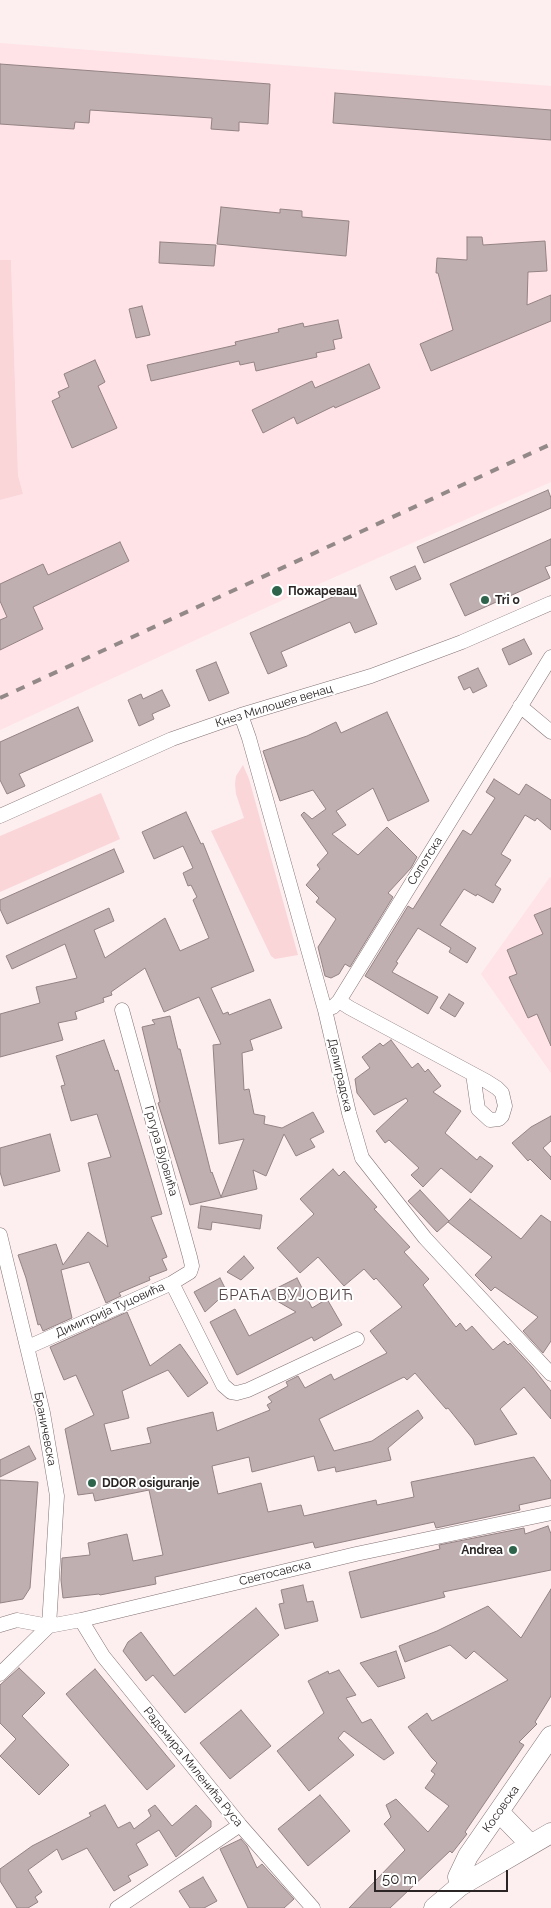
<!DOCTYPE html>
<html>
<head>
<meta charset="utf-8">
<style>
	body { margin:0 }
	#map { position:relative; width:551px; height:1908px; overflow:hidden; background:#fdeeef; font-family:Raleway,sans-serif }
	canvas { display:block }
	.scale { position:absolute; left:374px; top:1870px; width:134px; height:22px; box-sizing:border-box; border:2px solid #2b2525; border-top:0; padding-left:6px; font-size:15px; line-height:18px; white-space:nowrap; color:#2b2525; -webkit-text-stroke:4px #fff; paint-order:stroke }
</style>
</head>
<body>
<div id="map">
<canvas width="551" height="1908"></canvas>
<div class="scale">50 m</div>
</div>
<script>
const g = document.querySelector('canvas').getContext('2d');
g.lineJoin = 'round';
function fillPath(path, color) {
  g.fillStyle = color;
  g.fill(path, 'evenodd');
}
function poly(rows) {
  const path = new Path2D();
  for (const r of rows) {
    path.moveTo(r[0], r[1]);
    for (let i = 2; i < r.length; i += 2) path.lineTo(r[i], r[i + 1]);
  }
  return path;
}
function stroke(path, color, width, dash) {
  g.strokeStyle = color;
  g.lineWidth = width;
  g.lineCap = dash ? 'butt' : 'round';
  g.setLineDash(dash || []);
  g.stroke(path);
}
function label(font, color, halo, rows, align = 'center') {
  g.font = font + ' Raleway,sans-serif';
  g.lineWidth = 4;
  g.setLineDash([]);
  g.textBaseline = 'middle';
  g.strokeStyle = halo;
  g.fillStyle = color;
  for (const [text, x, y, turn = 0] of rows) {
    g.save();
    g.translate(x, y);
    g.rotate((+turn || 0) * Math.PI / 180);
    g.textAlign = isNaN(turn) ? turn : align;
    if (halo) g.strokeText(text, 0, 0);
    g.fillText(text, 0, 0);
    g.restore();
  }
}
fillPath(poly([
	[0,43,551,86,551,482,287,598,0,730,0,500,23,494,18,475,11,260,0,260],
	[550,877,551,878,551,1073,481,974]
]), '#ffe3e6');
fillPath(poly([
	[0,260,11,260,18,475,23,494,0,500],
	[243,765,249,779,298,955,275,959,271,956,211,831,244,818,236,794,235,784,236,776],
	[101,793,120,839,0,892,0,836]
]), '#fad6d9');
const building = poly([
	[0,64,270,84,268,124,239,122,239,131,211,129,212,118,90,110,89,123,75,122,74,129,0,124,0,64],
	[335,93,551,110,551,140,333,123,335,93],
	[221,207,280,213,280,209,302,211,302,217,349,221,346,256,217,244,221,207],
	[467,237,482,237,483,245,545,241,547,271,528,272,527,305,551,295,551,321,431,371,420,344,453,330,438,273,436,273,437,258,467,260,467,237],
	[160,242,216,245,214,266,159,263,160,242],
	[142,306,150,335,136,338,129,309,142,306],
	[338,320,342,338,333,340,335,349,316,353,317,357,256,371,254,362,240,365,239,361,151,381,147,365,236,345,235,342,279,332,278,329,303,323,304,327,338,320],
	[95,360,105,382,98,386,117,428,72,448,52,401,60,397,58,392,69,387,64,374,95,360],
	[369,364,380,388,335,408,334,406,297,424,294,417,263,433,252,410,312,381,315,388,369,364],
	[548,490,551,498,551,508,424,563,417,547,548,490],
	[551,539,551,565,545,567,550,578,465,616,450,584,551,539],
	[120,542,129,561,33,607,43,629,0,650,0,620,7,617,0,601,0,584,43,564,48,575,120,542],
	[415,566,421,579,396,590,390,577,415,566],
	[360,585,377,624,355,633,350,622,281,652,287,666,268,674,250,633,360,585],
	[524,639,532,654,509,665,502,649,524,639],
	[216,662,229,693,209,701,196,670,216,662],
	[478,668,487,686,473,693,470,687,464,690,458,677,478,668],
	[162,690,170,706,152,714,154,719,139,726,128,700,141,694,143,699,162,690],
	[78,707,93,741,19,774,25,786,7,794,0,780,0,742,78,707],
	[387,712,429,801,388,821,373,788,336,811,346,825,332,834,358,855,387,827,417,857,411,868,388,893,393,897,350,967,345,964,339,974,331,978,325,976,318,947,336,919,316,902,319,898,306,885,320,869,317,865,328,853,301,815,304,812,312,819,326,809,313,790,280,801,263,751,307,736,336,722,341,733,387,712],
	[494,779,519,795,526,784,551,800,551,830,537,818,535,821,525,815,501,854,511,860,495,885,501,889,493,903,477,894,476,896,464,889,440,925,476,948,467,963,449,952,451,948,418,928,396,962,398,963,392,972,438,997,428,1014,365,976,408,906,413,909,463,830,471,835,495,798,486,792,494,779],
	[186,812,201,844,203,843,254,971,211,988,223,1014,228,1012,229,1015,270,999,282,1028,250,1040,253,1050,242,1053,244,1090,249,1089,254,1114,265,1116,264,1124,282,1128,313,1112,324,1132,310,1139,315,1147,296,1156,284,1134,266,1176,253,1170,257,1189,190,1205,158,1103,160,1102,142,1027,155,1024,152,1020,170,1016,178,1049,180,1049,211,1173,212,1172,221,1197,244,1139,219,1144,213,1045,221,1044,199,997,164,1012,145,968,111,992,112,995,103,998,104,1002,75,1012,77,1019,58,1023,63,1040,0,1057,0,1014,40,1003,36,987,77,978,65,944,12,969,6,956,109,908,114,921,94,930,105,958,165,918,180,951,209,938,193,900,197,897,191,885,188,886,183,873,193,868,183,846,154,859,142,832,186,812],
	[114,849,124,872,7,924,0,909,0,900,114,849],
	[551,908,551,1046,537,1014,528,1018,509,977,517,974,507,950,543,934,534,915,551,908],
	[449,994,464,1003,455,1017,440,1008,449,994],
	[104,1040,115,1071,118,1070,162,1214,151,1217,167,1257,162,1259,167,1270,149,1277,150,1280,119,1293,121,1296,106,1303,89,1262,61,1270,72,1318,43,1331,40,1324,38,1325,26,1278,18,1255,56,1244,63,1265,88,1232,108,1247,88,1163,111,1157,97,1114,71,1121,61,1086,65,1085,56,1056,104,1040],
	[391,1040,412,1068,418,1063,425,1072,428,1069,441,1086,433,1092,461,1111,445,1133,477,1160,480,1156,493,1166,471,1193,441,1168,423,1187,411,1175,419,1168,389,1140,385,1143,376,1131,408,1101,406,1098,374,1115,357,1093,355,1079,370,1068,362,1057,380,1043,383,1046,391,1040],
	[551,1116,551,1141,543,1148,551,1157,551,1180,530,1159,528,1161,512,1143,531,1127,551,1116],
	[50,1134,60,1171,4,1186,0,1172,0,1148,50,1134],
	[333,1169,339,1176,344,1171,377,1207,374,1209,410,1247,404,1252,429,1279,423,1285,456,1327,460,1323,466,1331,472,1326,493,1350,504,1341,508,1345,510,1343,533,1368,551,1391,551,1419,524,1387,500,1409,517,1434,475,1445,473,1439,448,1408,446,1409,415,1373,407,1380,404,1377,319,1419,334,1451,372,1441,418,1410,423,1418,388,1448,391,1460,336,1472,335,1467,318,1471,314,1456,252,1472,249,1457,212,1466,218,1494,261,1483,268,1512,301,1505,304,1516,376,1500,377,1505,414,1497,411,1482,534,1457,551,1481,551,1498,519,1505,520,1510,436,1528,434,1522,315,1548,313,1542,155,1577,156,1584,100,1595,99,1594,63,1598,61,1580,62,1558,90,1555,88,1543,127,1534,133,1561,163,1555,149,1490,95,1501,93,1493,78,1495,65,1429,94,1415,76,1375,64,1380,50,1347,127,1312,150,1366,180,1344,208,1383,188,1397,168,1370,122,1391,129,1418,104,1424,111,1451,151,1443,147,1428,213,1412,217,1431,270,1410,267,1405,272,1402,268,1397,288,1386,286,1382,298,1376,305,1388,331,1374,334,1380,387,1353,370,1331,402,1307,376,1278,374,1280,364,1269,344,1286,318,1257,300,1273,277,1248,314,1214,300,1199,333,1169],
	[420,1190,449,1221,437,1232,408,1201,420,1190],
	[470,1199,521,1239,541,1215,551,1222,551,1341,543,1353,523,1331,538,1317,495,1287,491,1291,475,1275,492,1257,448,1222,470,1199],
	[201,1206,262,1215,260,1229,212,1222,211,1230,198,1228,201,1206],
	[244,1256,254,1268,241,1280,227,1272,244,1256],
	[220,1278,227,1292,205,1312,194,1292,220,1278],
	[297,1278,312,1308,327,1299,342,1325,314,1341,312,1337,237,1375,210,1322,235,1309,249,1336,296,1312,265,1294,297,1278],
	[29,1446,36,1459,0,1477,0,1460,29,1446],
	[0,1480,38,1482,30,1588,23,1599,0,1603,0,1480],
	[548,1526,551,1534,551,1570,443,1592,445,1597,361,1618,349,1572,440,1549,439,1545,524,1528,525,1534,548,1526],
	[303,1585,307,1602,313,1601,318,1621,285,1629,279,1604,284,1603,281,1590,303,1585],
	[551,1589,551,1696,535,1722,537,1724,519,1742,524,1745,465,1832,467,1834,452,1853,450,1851,390,1908,349,1908,405,1850,384,1824,391,1817,386,1805,396,1799,428,1832,449,1806,425,1788,435,1774,431,1771,437,1763,432,1758,408,1727,427,1713,432,1721,508,1680,474,1651,466,1659,450,1645,405,1662,399,1646,437,1631,488,1606,521,1638,551,1589],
	[256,1608,279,1635,185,1713,153,1675,146,1681,123,1651,128,1642,141,1632,174,1676,256,1608],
	[396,1651,405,1678,378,1687,360,1663,396,1651],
	[19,1668,45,1693,22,1716,69,1765,39,1795,0,1756,16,1739,0,1723,0,1685,19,1668],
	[95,1669,175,1766,147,1790,66,1694,95,1669],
	[339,1670,356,1695,346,1698,362,1723,371,1719,394,1753,384,1760,344,1731,338,1738,354,1755,309,1791,277,1751,324,1713,308,1681,328,1671,329,1674,339,1670],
	[241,1710,271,1746,230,1779,200,1743,241,1710],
	[320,1795,350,1831,308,1866,278,1829,320,1795],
	[105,1805,118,1828,130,1822,134,1829,151,1816,148,1810,155,1805,172,1826,196,1805,211,1821,211,1827,176,1857,159,1830,136,1844,148,1865,128,1876,131,1881,114,1891,87,1848,62,1860,57,1849,28,1870,42,1892,35,1897,38,1902,28,1908,17,1908,0,1881,0,1869,32,1846,91,1816,89,1813,105,1805],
	[241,1839,247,1846,257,1868,262,1864,294,1899,284,1908,248,1908,220,1849,241,1839],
	[203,1877,217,1901,204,1908,190,1908,179,1891,203,1877]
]);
fillPath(building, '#c0afb0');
stroke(building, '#948384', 1);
const street = poly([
	[520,706,551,732],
	[241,715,249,738,325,1010,349,1113,362,1158,425,1238,551,1374],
	[0,816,172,739,241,715,371,676,462,642,551,603],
	[339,1001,350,1008,486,1081,497,1088,502,1093,505,1106,502,1116,499,1119,490,1120,478,1109,473,1074],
	[122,1010,190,1257,192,1266,190,1272,172,1283],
	[325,1010,333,1007,339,1001,551,657],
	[0,1235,43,1413,57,1496,49,1626,0,1674],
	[28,1347,172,1283,223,1385,231,1392,237,1393,248,1390,357,1339],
	[81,1620,103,1656,240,1825,313,1908],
	[0,1625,17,1620,49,1626,81,1620,356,1554,551,1513],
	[117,1908,240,1825]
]);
const secondary = poly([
	[499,1812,530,1844],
	[460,1886,458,1877,468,1856,551,1736],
	[434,1908,460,1886,551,1833]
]);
stroke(street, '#837375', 15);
stroke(secondary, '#837375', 21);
stroke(street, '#fff', 14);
stroke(secondary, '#fff', 20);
stroke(poly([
	[0,698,551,444]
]), '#938989', 4, [9, 9]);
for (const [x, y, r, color] of [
	[277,591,6,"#2d644b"],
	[485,600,5,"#2d644b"],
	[92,1483,5,"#2d644b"],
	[513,1550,5,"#2d644b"]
]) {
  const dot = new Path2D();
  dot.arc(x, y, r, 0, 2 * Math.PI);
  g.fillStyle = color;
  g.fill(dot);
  stroke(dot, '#fff', 2);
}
label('bold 12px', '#2b2525', '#fff', [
	["Пожаревац",288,591],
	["Tri o",495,600],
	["DDOR osiguranje",102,1483],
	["Andrea",503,1550,"right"]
], 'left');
label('12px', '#2b2525', '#fff', [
	["Кнез Милошев венац",274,706,-17],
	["Сопотска",425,861,-58],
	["Делиградска",340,1075,77],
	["Гргура Вујовића",161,1151,74],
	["Димитрија Туцовића",110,1310,-24],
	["Браничевска",45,1429,79],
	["Светосавска",275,1573,-14],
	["Радомира Миленића Руса",193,1767,51],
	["Косовска",501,1809,-55]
]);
g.letterSpacing = '1px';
label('15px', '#57484a', '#fff', [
	["БРАЋА ВУЈОВИЋ",286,1295]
]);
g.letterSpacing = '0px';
</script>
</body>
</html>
